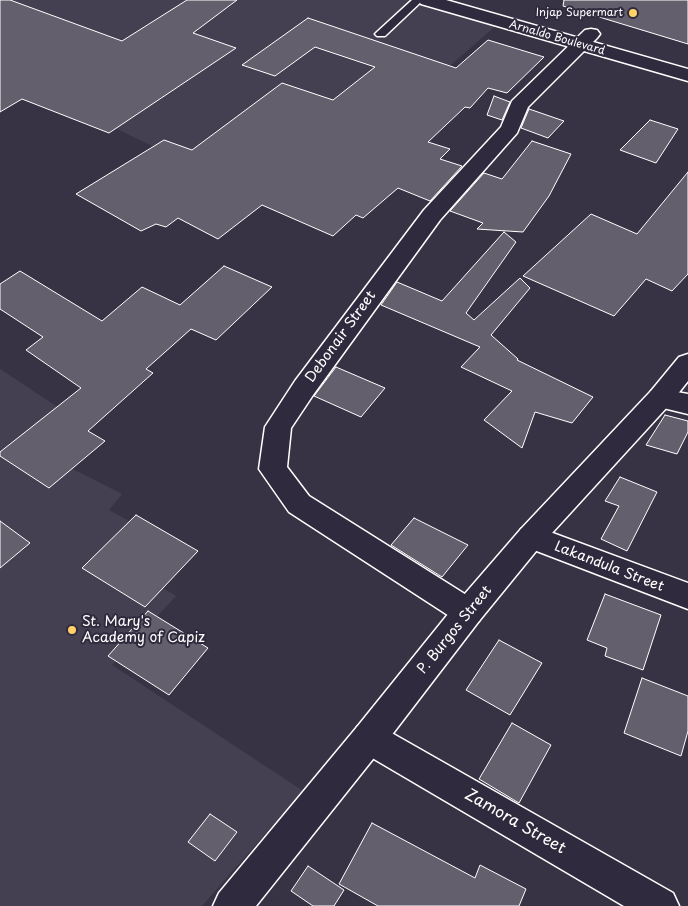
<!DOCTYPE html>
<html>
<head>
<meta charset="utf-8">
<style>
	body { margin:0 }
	canvas { display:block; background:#373345 }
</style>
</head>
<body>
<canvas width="688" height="906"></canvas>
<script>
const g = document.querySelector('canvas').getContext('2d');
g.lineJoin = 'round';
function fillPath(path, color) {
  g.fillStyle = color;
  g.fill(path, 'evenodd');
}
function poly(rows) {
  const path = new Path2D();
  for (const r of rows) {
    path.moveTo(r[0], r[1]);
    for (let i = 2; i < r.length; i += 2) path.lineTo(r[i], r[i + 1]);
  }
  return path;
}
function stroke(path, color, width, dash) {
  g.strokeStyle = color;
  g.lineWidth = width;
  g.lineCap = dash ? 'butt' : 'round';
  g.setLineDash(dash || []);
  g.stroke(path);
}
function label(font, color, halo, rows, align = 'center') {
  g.font = font + ' "Playpen Sans",sans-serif';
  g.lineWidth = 4;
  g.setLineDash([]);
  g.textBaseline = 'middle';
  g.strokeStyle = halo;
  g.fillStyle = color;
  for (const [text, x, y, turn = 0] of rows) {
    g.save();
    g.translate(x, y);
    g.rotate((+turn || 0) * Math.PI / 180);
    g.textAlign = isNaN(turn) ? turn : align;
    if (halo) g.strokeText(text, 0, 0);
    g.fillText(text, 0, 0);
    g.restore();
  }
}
fillPath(poly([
	[0,0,418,0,499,23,284,210,78,110],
	[0,369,86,426,47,456,122,494,109,510,131,522,102,550,176,596,112,665,303,791,202,906,0,906]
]), '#444051');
const building = poly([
	[0,0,10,0,122,41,187,0,237,0,193,33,236,48,109,133,22,99,0,112,0,0],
	[564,0,688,0,688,44,563,6,564,0],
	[308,18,456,68,488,40,544,57,507,93,488,88,470,108,465,107,428,142,450,149,440,159,462,166,430,201,398,188,363,218,356,215,333,236,262,205,218,239,178,218,166,227,156,224,141,231,76,194,164,140,192,150,282,83,333,100,375,67,315,47,275,76,242,65,308,18],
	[494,96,510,102,502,120,487,115,494,96],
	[529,109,564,121,548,138,521,128,529,109],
	[650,120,678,129,656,163,620,150,650,120],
	[532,141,571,154,549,196,523,232,477,229,483,223,450,211,484,173,502,179,532,141],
	[688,172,688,274,672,291,646,279,614,316,523,276,591,214,637,234,688,172],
	[504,232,516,242,466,313,474,320,520,278,530,288,491,335,518,359,517,360,593,397,572,423,535,412,522,448,484,420,512,391,461,367,480,347,381,305,397,282,442,301,504,232],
	[224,266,272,287,216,340,191,329,146,369,153,373,88,431,105,441,49,488,0,456,0,452,81,388,26,350,43,337,0,309,0,284,20,271,102,321,142,287,180,305,224,266],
	[336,367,385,388,361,417,314,396,336,367],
	[665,415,688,421,688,432,677,454,646,445,665,415],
	[620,477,657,492,627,551,601,539,619,506,605,501,620,477],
	[136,515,198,551,145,607,82,568,136,515],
	[414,518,468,545,442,577,391,545,414,518],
	[0,521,30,543,0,568,0,521],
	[605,594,661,615,643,670,605,656,607,648,587,640,605,594],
	[148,611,208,648,169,695,108,656,148,611],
	[499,640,542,663,510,715,466,690,499,640],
	[642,678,688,696,688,731,681,756,624,733,642,678],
	[512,723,551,745,519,803,479,779,512,723],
	[210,814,237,832,215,861,188,842,210,814],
	[372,823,475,878,480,865,526,889,519,906,378,906,339,884,372,823],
	[308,866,344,890,334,906,313,906,291,891,308,866]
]);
fillPath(building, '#635f6d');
stroke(building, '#fff', 1);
const lane = poly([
	[412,0,423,0,385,36,377,36,375,34,377,32,412,0]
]);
const street = poly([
	[591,29,597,30,600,34,597,38,528,107,517,133,440,220,313,395,291,428,287,467,309,496,479,603,484,612,479,621,468,625,457,621,289,512,259,469,265,427,295,381,424,210,501,127,512,101,585,30,591,29],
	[660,389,688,394,688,414,651,405,647,398,651,391,660,389],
	[531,525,688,583,688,609,521,545,516,537,521,529,531,525],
	[369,722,381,727,673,893,679,906,624,906,357,749,352,738,357,727,369,722]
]);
const secondary = poly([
	[688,354,688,381,669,405,541,545,479,621,381,749,256,906,213,906,219,893,357,727,457,603,521,529,651,391,679,357,688,354]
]);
const highway = poly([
	[418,0,446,0,688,69,688,81,421,4,418,0]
]);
stroke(lane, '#fff', 3);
stroke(street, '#fff', 3);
stroke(secondary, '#fff', 3);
stroke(highway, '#fff', 3);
fillPath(lane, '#2f2a3d');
fillPath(street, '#2f2a3d');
fillPath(secondary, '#2f2a3d');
fillPath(highway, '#2f2a3d');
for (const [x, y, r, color] of [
	[633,13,5,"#ffd166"],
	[72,630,5,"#ffd166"]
]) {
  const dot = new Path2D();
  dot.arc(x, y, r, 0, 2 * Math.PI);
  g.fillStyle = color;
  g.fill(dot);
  stroke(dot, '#2f2a3d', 2);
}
label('11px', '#fff', '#2f2a3d', [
	["Injap Supermart",623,13]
], 'right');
label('11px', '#fff', '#2f2a3d', [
	["Arnaldo Boulevard",557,38,16]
]);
label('14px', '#fff', '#2f2a3d', [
	["Debonair Street",341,337,-54],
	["Lakandula Street",609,567,21],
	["P. Burgos Street",455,630,-51]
]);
label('14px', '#fff', '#2f2a3d', [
	["St. Mary's",82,622],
	["Academy of Capiz",82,638]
], 'left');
label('16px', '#fff', '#2f2a3d', [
	["Zamora Street",515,822,30]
]);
</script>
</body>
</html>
